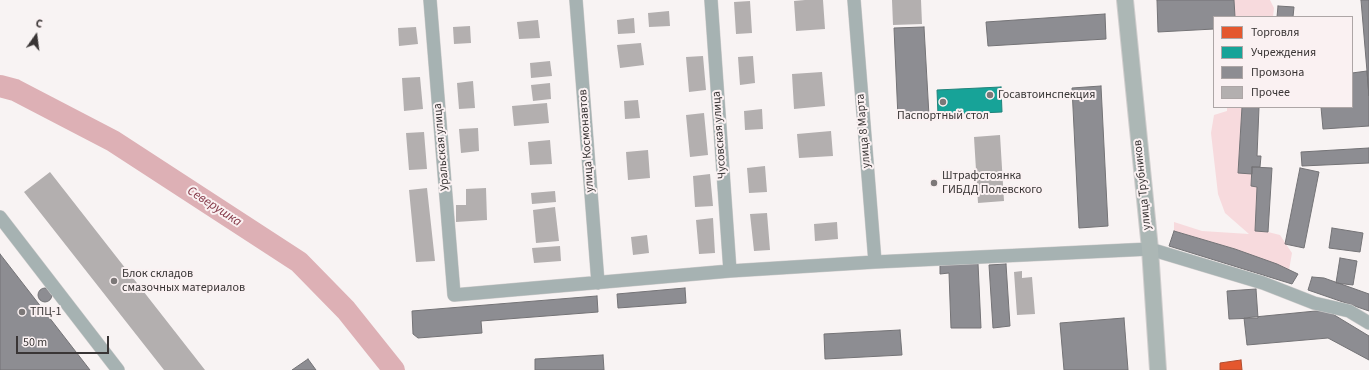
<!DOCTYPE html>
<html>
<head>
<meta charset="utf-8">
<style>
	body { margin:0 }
	#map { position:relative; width:1369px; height:370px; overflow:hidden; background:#f8f3f3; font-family:"Source Sans 3",sans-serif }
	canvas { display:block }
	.legend { position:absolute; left:1213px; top:16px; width:140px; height:92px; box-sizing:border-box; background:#faf1f2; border:1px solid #ada6a6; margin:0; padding:5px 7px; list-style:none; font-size:12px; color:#393535 }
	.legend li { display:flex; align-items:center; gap:8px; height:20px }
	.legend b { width:20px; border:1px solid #ada6a6 }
	.north { position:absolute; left:16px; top:16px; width:40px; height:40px; -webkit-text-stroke:3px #faf1f2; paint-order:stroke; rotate:14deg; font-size:11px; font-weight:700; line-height:16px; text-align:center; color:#393535 }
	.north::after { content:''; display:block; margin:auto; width:14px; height:18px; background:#393535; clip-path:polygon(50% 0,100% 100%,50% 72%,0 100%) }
	.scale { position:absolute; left:16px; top:336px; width:93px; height:18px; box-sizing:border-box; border:2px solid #393535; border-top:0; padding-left:5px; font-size:12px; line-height:14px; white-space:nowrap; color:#393535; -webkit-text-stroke:3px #faf1f2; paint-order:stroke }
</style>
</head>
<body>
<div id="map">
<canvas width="1369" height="370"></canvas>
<ul class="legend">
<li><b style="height:11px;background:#e4572e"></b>Торговля</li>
<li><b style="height:11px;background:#17a398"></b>Учреждения</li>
<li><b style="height:11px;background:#8d8d92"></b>Промзона</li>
<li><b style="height:11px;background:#b3afaf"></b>Прочее</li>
</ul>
<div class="north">С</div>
<div class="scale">50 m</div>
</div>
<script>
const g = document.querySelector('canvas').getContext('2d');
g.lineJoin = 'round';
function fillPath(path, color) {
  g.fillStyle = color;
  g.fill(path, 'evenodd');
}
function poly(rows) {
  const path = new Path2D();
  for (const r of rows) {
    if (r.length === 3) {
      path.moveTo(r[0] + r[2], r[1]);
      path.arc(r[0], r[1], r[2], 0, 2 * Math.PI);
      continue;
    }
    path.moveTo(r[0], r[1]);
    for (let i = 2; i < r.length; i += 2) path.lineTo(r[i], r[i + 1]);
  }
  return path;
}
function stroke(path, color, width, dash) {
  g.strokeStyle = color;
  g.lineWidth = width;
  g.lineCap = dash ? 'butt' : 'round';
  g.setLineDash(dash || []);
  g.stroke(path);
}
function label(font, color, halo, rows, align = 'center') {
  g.font = font + ' "Source Sans 3",sans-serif';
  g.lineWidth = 4;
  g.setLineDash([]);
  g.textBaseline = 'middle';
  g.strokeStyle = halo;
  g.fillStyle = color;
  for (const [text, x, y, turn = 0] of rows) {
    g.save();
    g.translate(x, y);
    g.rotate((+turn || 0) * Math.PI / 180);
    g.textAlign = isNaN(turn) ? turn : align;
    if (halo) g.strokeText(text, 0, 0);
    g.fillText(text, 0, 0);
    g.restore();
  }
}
fillPath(poly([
	[1234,0,1270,0,1274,8,1273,17,1235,17],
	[1227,107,1242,107,1238,173,1252,174,1251,186,1257,187,1255,231,1268,232,1280,235,1292,253,1289,270,1235,249,1174,231,1174,222,1202,231,1249,234,1225,213,1218,194,1211,133,1214,115,1227,111]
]), '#f7dadd');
const shops = poly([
	[1241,360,1242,370,1220,370,1220,363,1241,360]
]);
fillPath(shops, '#e4572e');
stroke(shops, '#b14d30', 1);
const public = poly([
	[1001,87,1002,112,938,115,937,90,1001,87]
]);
fillPath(public, '#17a398');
stroke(public, '#21827a', 1);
const industry = poly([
	[1157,0,1234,0,1235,17,1214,17,1214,29,1158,32,1157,0],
	[1361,0,1369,0,1369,96,1367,71,1361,0],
	[1278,6,1294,7,1293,17,1277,17,1278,6],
	[1105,14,1106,39,988,46,986,22,1105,14],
	[924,27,929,116,898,118,894,28,924,27],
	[1367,71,1369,96,1369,126,1323,129,1321,107,1352,107,1352,73,1367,71],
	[1101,86,1108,226,1079,228,1072,88,1101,86],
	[1242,107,1259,107,1257,156,1261,156,1260,167,1252,167,1252,174,1238,173,1242,107],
	[1369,148,1369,163,1302,166,1301,152,1369,148],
	[1252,167,1272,168,1268,232,1255,231,1257,187,1251,186,1252,167],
	[1300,168,1319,172,1304,248,1285,244,1300,168],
	[1332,228,1363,233,1360,252,1329,248,1332,228],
	[1174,231,1235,249,1277,264,1298,274,1292,284,1169,246,1174,231],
	[0,254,90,370,0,370,0,254],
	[1340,258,1357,261,1353,285,1336,283,1340,258],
	[978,263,981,328,951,328,949,273,940,274,940,264,978,263],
	[1006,264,1010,326,993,328,989,265,1006,264],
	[1312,277,1324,278,1369,294,1369,311,1308,290,1312,277],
	[685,288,686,303,618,308,617,294,685,288],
	[45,295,7],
	[1256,289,1258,318,1229,319,1227,291,1256,289],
	[597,296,598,312,481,321,482,333,418,338,413,334,412,311,597,296],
	[1326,310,1369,336,1369,360,1328,338,1247,345,1244,318,1326,310],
	[1124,318,1128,370,1064,370,1060,323,1124,318],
	[900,330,902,355,825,359,824,334,900,330],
	[603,355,604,370,535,370,535,359,603,355],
	[308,359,316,370,292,370,308,359]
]);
fillPath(industry, '#8d8d92');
stroke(industry, '#747376', 1);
stroke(poly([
	[0,86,15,90,113,141,299,262,346,310,394,370]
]), '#ddb0b5', 22);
fillPath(poly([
	[805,0,823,0,825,29,796,31,794,1],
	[892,0,921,0,922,24,893,25],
	[750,1,752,33,736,34,734,2],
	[669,11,670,26,649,27,648,13],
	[634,18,635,33,618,34,617,20],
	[538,20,540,38,519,39,517,22],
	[470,26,471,43,454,44,453,27],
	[416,27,418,44,399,46,398,28],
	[641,43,644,65,620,68,617,45],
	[703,56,706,90,689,92,686,57],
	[753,56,755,83,740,85,738,57],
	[550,61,552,76,531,78,530,63],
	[822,72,825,106,794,109,792,74],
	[420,77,423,109,404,111,402,78],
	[473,81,475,108,459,109,457,83],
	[550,83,551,99,533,101,531,85],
	[638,100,640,118,625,119,624,101],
	[547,103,549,123,514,126,512,106],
	[762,109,763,129,745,130,744,111],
	[704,113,708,155,690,157,686,115],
	[478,128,479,151,461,153,459,129],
	[831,131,833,156,799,158,797,134],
	[424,132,427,169,409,170,406,133],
	[1000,135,1004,201,978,203,974,137],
	[550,140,552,164,530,165,528,142],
	[648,150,650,178,628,180,626,152],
	[765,166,767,192,749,193,747,168],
	[50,172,205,370,164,370,24,192],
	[710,174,713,206,695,207,693,176],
	[427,188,435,261,416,262,409,190],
	[486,188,487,220,456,222,456,205,466,205,466,189],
	[555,191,556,202,532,204,531,193],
	[555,207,559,241,536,243,533,210],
	[767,213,770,250,754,251,750,214],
	[713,218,715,253,699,254,696,220],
	[837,222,838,239,815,241,814,224],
	[647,235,649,253,633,255,631,237],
	[560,246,561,261,534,263,532,248],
	[1022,271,1022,278,1032,277,1035,314,1017,315,1014,272]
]), '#b3afaf');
const minor = poly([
	[430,0,454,295,730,271,875,262,1150,249,1263,283,1314,303,1349,311,1369,323],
	[576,0,598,283],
	[711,0,730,271],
	[854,0,875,262],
	[0,217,118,370]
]);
const major = poly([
	[1125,0,1150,249,1158,370]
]);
stroke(minor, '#d1cece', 14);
stroke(major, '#d1cece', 18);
stroke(minor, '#a6b2b2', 13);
stroke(major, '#acb7b5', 16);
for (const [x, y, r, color] of [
	[990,95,4,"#7c7878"],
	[943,102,4,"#7c7878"],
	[934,183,4,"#7c7878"],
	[114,281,4,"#7c7878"],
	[22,312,4,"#7c7878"]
]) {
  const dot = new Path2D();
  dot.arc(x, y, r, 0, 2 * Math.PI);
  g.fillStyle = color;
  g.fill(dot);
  stroke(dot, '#faf1f2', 1.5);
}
label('12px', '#393535', '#faf1f2', [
	["Госавтоинспекция",998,95],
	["Паспортный стол",943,116,"center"],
	["Штрафстоянка",942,176],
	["ГИБДД Полевского",942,190],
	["Блок складов",122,274],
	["смазочных материалов",122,288],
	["ТПЦ-1",30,312]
], 'left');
label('12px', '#393535', '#faf1f2', [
	["улица 8 Марта",864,131,-95],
	["Чусовская улица",720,135,-94],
	["улица Космонавтов",587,141,-94],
	["Уральская улица",442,147,-95],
	["улица Трубников",1143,185,-96]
]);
label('italic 13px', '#853948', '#faf1f2', [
	["Северушка",214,207,33]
]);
</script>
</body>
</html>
